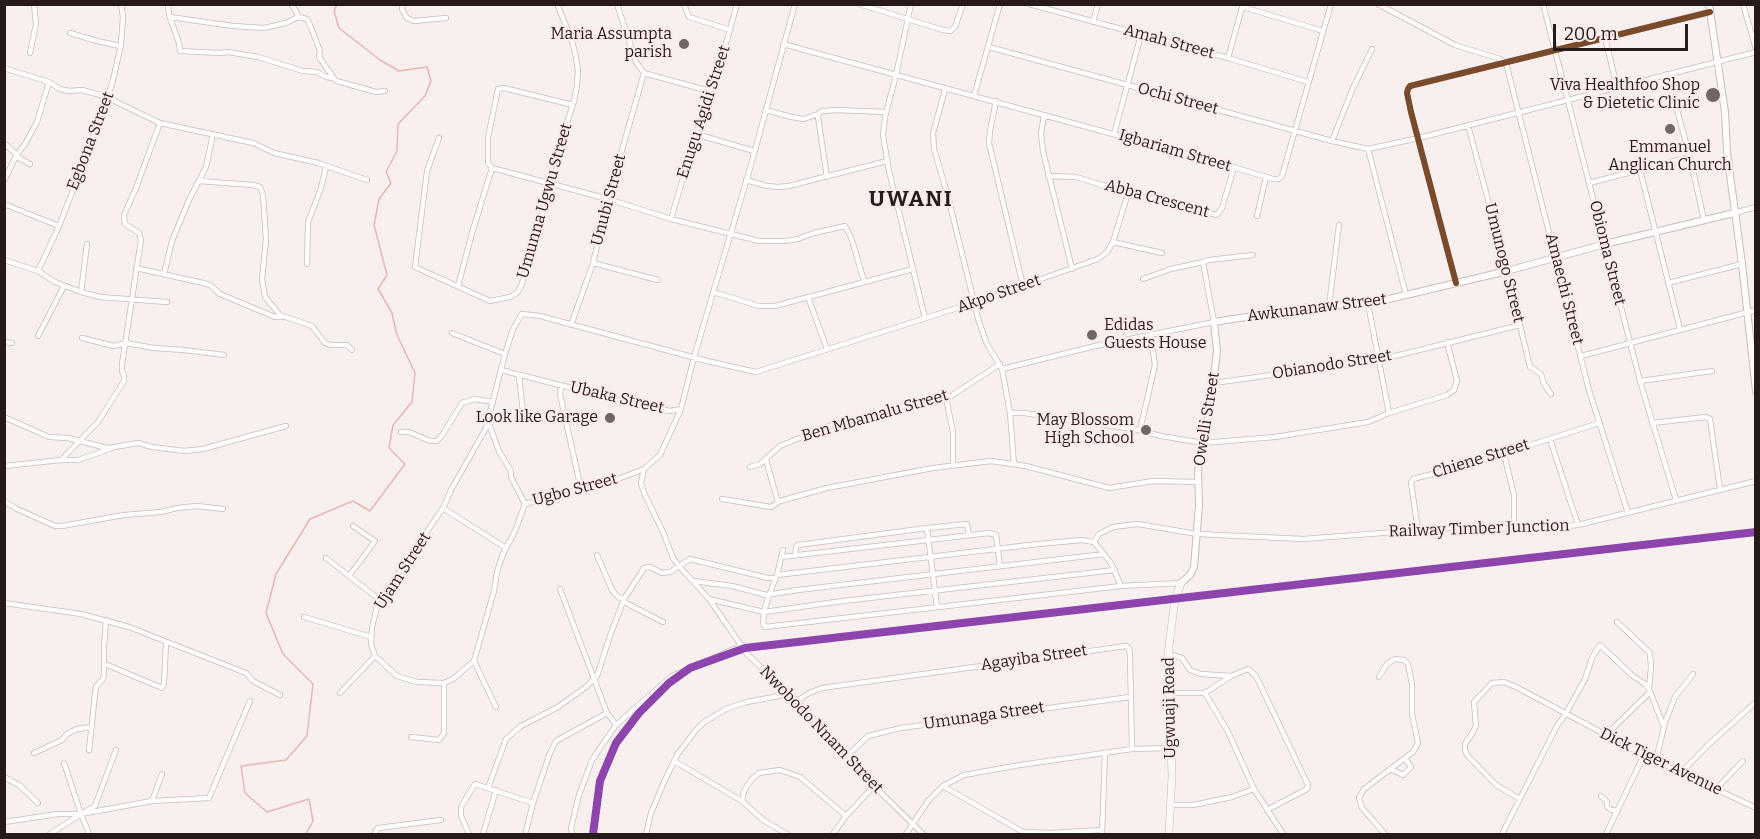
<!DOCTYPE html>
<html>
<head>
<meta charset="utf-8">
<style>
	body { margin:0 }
	#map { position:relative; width:1760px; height:839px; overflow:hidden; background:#f8f0ee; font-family:Bitter,serif }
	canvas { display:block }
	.frame { position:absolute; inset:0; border:6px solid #271b1a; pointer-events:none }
	.scale { position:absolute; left:1553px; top:24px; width:135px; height:27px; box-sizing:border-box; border:3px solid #271b1a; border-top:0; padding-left:8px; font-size:18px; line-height:21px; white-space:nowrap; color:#271b1a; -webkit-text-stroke:4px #fbeceb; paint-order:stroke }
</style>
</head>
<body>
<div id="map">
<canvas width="1760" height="839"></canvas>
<div class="frame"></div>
<div class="scale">200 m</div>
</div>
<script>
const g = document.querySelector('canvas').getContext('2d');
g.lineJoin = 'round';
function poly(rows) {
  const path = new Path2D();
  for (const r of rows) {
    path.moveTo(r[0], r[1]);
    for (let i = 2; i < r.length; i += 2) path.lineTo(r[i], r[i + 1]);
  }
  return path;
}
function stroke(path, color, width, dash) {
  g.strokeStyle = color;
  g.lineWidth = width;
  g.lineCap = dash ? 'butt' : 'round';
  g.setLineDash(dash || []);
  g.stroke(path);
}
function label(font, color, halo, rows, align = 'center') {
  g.font = font + ' Bitter,serif';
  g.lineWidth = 4.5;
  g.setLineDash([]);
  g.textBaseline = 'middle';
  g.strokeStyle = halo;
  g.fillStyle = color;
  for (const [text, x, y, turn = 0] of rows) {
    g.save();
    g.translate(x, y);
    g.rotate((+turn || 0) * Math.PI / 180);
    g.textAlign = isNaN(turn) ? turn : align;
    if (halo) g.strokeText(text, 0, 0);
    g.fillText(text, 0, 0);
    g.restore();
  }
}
stroke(poly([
	[306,834,313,821,309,799,267,812,245,793,241,766,286,760,307,736,313,684,283,654,266,613,276,574,310,519,353,501,370,511,405,464,389,448,393,425,412,402,415,373,397,335,392,313,378,289,387,275,374,225,379,199,391,183,386,172,397,151,398,124,425,96,431,81,427,67,399,71,380,60,339,28,334,11,337,4]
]), '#e6b7b3', 1.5);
const minor = poly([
	[168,4,169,15,179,43,180,51,219,53,228,52,258,57,303,71,317,72,326,77,333,78,336,81,362,88,376,92,385,91],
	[291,4,296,11,298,17,307,19,310,25,320,51,319,57,335,80],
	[403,4,402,9,407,18,414,21,446,18],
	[684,4,689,17,730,30],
	[859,4,943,30,950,31,955,27,963,4],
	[911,4,896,75,885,117,883,135,889,171,925,318],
	[1029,4,1228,58,1308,82],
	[1378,4,1455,45,1500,59,1506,63,1589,390,1628,513],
	[1543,4,1640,381,1676,500],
	[1743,4,1756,49],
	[1243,7,1323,31],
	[170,17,233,26,264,28,286,23,298,17],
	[1093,22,1098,4],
	[70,33,97,41,120,46],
	[1605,38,1617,87],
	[783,44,1223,164,1273,179,1279,179,1282,176,1331,4],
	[989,47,1332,141,1368,149,1419,138,1756,52],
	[30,53,36,24,34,4],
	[1228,58,1243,4],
	[4,68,49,82,60,89,69,91,82,90,104,96,160,123,253,143,274,153,318,163,367,180],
	[644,73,709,91],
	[1667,74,1690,157,1704,220],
	[945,90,933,133,934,149,947,193,979,322,987,344,1002,369,1010,413,1014,464],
	[974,96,1000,4],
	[996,101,990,131,989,143,1023,286],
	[766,110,791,117,804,119,818,114],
	[1044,115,1041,134,1043,151,1072,269],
	[1468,125,1507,271,1530,367,1541,374,1544,384,1551,394],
	[696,134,754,151],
	[1114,134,1141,35],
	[439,138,427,171,415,267,490,301,510,297,518,292,522,284,528,255,555,174,566,126,574,101,577,86,578,70,575,52,569,33,557,4],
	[1332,141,1353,88,1372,49],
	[4,143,15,153,19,158,30,164],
	[1368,149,1406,295],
	[492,168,608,199,671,219,759,241,785,241,798,239,814,233,845,226,851,237,864,281],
	[492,168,488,163,488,137,498,89,504,88,573,105],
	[1640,170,1680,329],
	[1048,176,1076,177,1128,193,1217,215,1222,208,1234,167],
	[827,177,818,117,819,113,822,111,836,110,886,112],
	[746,180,767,186,778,187,789,186,887,161],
	[4,181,16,156,25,144,37,122,49,82],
	[199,181,253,185,260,187,263,195,266,239,262,279,265,297,280,315,312,326,325,343,330,345,347,345,352,350],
	[1589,183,1690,157],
	[4,204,59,226],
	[1734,213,1756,207],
	[1257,216,1266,177],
	[671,219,701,117,727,40,737,4],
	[1113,242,1162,253],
	[4,260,38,271,55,282,81,292,100,297,167,302],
	[593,263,658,280],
	[307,264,308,222,321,188,326,167],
	[136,268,203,283,210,285,220,294,275,317,282,317],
	[38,271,59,226,77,180,112,84,121,45,123,17,121,4],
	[164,274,172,241,189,200,206,167,213,134],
	[1143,279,1171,269,1203,262],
	[1456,283,1411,112,1407,93,1408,89,1410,86,1710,12],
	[1668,283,1742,264],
	[458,286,472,233,492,168],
	[81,292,87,244],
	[713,292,759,306,775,306,913,269],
	[808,297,827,349],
	[1329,306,1339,225],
	[571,325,593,263,608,199,644,73,636,62,617,4],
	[452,333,505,354],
	[38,336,64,286],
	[82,338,114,346,126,343,154,348,184,350,224,355],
	[4,342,12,343],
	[1581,356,1756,310],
	[1002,369,1095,346,1214,322,1203,262,1209,260,1253,255],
	[501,370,638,405,670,411,681,409],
	[519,376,523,412],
	[1640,381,1712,371],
	[1214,383,1379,360,1520,325],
	[561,385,560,394,581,489],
	[946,398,953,432,953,465],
	[1010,413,1024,413,1134,429,1161,436,1203,443,1275,437,1368,422,1389,413,1368,304],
	[1389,413,1447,395,1454,390,1457,381,1447,342],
	[4,417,49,437,68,438,103,447,109,448,138,443,152,447,184,451,203,449,286,426],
	[488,421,499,451,511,471,511,477,525,504,584,488,605,484,644,469,660,455,681,409,694,357,749,172,795,4],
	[1652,423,1706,417,1710,419,1720,489],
	[1140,430,1155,365,1150,334],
	[401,432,409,432,430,441,437,441,443,434,462,403,475,399,493,402],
	[1550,439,1578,525],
	[1504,454,1514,495,1514,528],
	[61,460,78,460,110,449],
	[766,460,778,502],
	[4,466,61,460,98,422,124,381,124,375,122,371,122,364,141,240,139,233,125,224,124,215,136,188,160,123],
	[750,467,760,464,780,446,829,426,930,399,951,396,1000,364],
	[644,469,641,483,644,493,663,532,673,558,679,566,709,599,748,655,797,701,874,786,923,834],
	[722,499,771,507,780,501,827,488,933,468,991,461,1026,466,1109,488,1153,481,1198,482],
	[4,501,17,509,55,526,62,526,124,515,161,512,177,508,197,506,223,509],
	[525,504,515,531,503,554,497,572,494,591,474,661,453,679,444,683,417,682,397,676,375,656,371,644,372,627,378,603,443,508,451,490,486,428,505,354,513,329,522,314,540,316,707,361,756,372,967,305,1098,259,1107,252,1113,242,1128,193],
	[443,508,506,548],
	[353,526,375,541,349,576,380,600],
	[927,528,937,607],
	[1418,530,1411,483,1413,479,1475,463,1599,423],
	[1094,542,1099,534,1113,527,1138,524,1197,534,1303,539,1462,527,1531,529,1578,525,1756,481],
	[1094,542,1111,563,1121,586,1181,583],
	[783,550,777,575,769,595,764,612,763,623,765,627,1121,586],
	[597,555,612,590,618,597,624,599],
	[795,556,796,547,798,545,927,528,967,524,969,535],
	[781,557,989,533,996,535,1000,566],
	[326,558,349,576],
	[777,575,1038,544,1082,540,1094,542],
	[693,581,732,586,766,595,798,590,1104,554],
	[560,589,607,713,616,725],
	[709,599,764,612,843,601,1115,570],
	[624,602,663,622],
	[4,603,81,614,129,627,246,673,253,681,280,695],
	[304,617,371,637],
	[1617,622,1650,653,1651,667,1649,689],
	[1168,654,1182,658,1190,670,1201,674,1231,676,1248,669,1256,676,1308,785,1307,789,1267,810],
	[474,661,496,707],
	[105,664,162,688,164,684,166,643],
	[1379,677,1387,664,1395,659,1404,660,1408,664,1412,684,1412,714,1418,743,1413,752,1364,789,1359,798,1362,808,1385,834],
	[340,693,375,656],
	[1170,693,1205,693,1228,732,1254,789,1283,834],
	[1205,693,1231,676],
	[797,701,809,693,822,688,1126,646,1129,648,1130,656,1132,749],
	[1664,725,1675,697,1693,674],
	[1606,735,1650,692],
	[411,737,439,740,444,733,444,683],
	[89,750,95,694,96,687,103,679,104,674,104,646,106,620],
	[34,753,62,740,67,734,77,729,92,727],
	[847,756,868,736,901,728,1130,697],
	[674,761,742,801,763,820,787,834],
	[64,763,81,814],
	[1390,769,1403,775,1411,767,1405,758],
	[1681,773,1708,745,1756,702],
	[162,774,152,801,209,798,250,701],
	[4,777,19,785,38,803],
	[943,786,1023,832,1051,833,1102,830],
	[488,788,506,739,521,726,558,707,586,687,597,676,610,636,624,599,644,568,650,567,662,573,670,572,690,559,768,578,775,578],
	[1716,789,1743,761],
	[1601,796,1607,802,1607,806,1611,810,1618,811],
	[1520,799,1496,785,1467,755,1465,750,1465,744,1473,732,1476,726,1474,702,1492,683,1504,682,1518,688,1644,755,1756,808],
	[742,801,744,791,751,780,759,773,780,770,800,777,846,816],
	[533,803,550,753,556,741,607,713],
	[1171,805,1193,805,1232,797,1254,789],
	[4,822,58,814,81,814,152,801],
	[50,834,81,814],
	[89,834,81,814,95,806,116,750],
	[374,834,378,828,441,820],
	[469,834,461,816,461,807,475,784,533,803,526,831],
	[483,834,496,790],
	[572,834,571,828,579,795,592,760,616,725,672,676,743,645],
	[646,834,651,813,664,782,677,755,696,730,703,723,726,709,747,702,789,694],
	[833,834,846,816,874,786],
	[906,834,928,801,943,786,964,775,1020,765,1132,749,1171,748],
	[1102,834,1105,753],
	[1502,834,1557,726,1565,715,1585,679,1592,658,1600,645,1633,676,1645,684,1649,689,1664,727,1656,760],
	[1606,834,1644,755]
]);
const tertiary = poly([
	[1709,4,1725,112,1727,152,1742,264,1756,391],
	[1181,583,1190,575,1194,567,1199,505,1198,471,1212,394,1217,351,1214,322,1310,307,1368,304,1507,271,1605,244,1734,213]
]);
const secondary = poly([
	[1169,834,1172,776,1168,654,1175,599,1181,583]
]);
stroke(minor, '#c7bdbc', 6);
stroke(tertiary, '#c7bdbc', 8);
stroke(secondary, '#c7bdbc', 8);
stroke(minor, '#fefdfc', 4.5);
stroke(tertiary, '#fefdfc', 6);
stroke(secondary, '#fbf7f6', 7);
stroke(poly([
	[1456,283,1411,112,1407,93,1408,89,1410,86,1710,12]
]), '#7a4b2a', 6);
stroke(poly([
	[593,834,600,781,616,743,639,713,669,683,690,668,745,648,1756,532]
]), '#8e44ad', 8);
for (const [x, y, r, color] of [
	[684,44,6,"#706664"],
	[1713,95,8,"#706664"],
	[1670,129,6,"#706664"],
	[1092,335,6,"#706664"],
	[610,418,6,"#706664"],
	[1146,430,6,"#706664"]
]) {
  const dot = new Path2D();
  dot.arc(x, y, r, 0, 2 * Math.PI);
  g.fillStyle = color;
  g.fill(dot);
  stroke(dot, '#fbeceb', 2);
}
label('16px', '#271b1a', '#fbeceb', [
	["Maria Assumpta",672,35],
	["parish",672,53],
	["Viva Healthfoo Shop",1700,86],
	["& Dietetic Clinic",1700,104],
	["Emmanuel",1670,148,"center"],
	["Anglican Church",1670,166,"center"],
	["Edidas",1104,326,"left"],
	["Guests House",1104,344,"left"],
	["Look like Garage",598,418],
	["May Blossom",1134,421],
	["High School",1134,439]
], 'right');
label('16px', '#271b1a', '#fbeceb', [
	["Amah Street",1169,42,15],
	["Ochi Street",1178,99,15],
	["Enugu Agidi Street",704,112,-72],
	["Egbona Street",91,141,-69],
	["Igbariam Street",1175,151,16],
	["Abba Crescent",1157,199,15],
	["Unubi Street",609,200,-75],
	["Umunna Ugwu Street",545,201,-74],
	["Obioma Street",1607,253,76],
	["Umunogo Street",1504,263,76],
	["Amaechi Street",1564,289,76],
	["Akpo Street",999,294,-19],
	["Awkunanaw Street",1317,308,-7],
	["Obianodo Street",1332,365,-9],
	["Ubaka Street",617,398,13],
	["Ben Mbamalu Street",875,416,-16],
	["Owelli Street",1207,419,-81],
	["Chiene Street",1481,459,-17],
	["Ugbo Street",575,490,-15],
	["Railway Timber Junction",1479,529,-2],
	["Ujam Street",403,571,-57],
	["Agayiba Street",1034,658,-8],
	["Ugwuaji Road",1170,708,-91],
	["Umunaga Street",984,716,-8],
	["Nwobodo Nnam Street",821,730,46],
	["Dick Tiger Avenue",1661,762,26]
]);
g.letterSpacing = '1.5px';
label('bold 22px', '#271b1a', '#fbeceb', [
	["UWANI",911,200]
]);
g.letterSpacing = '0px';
</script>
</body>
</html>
